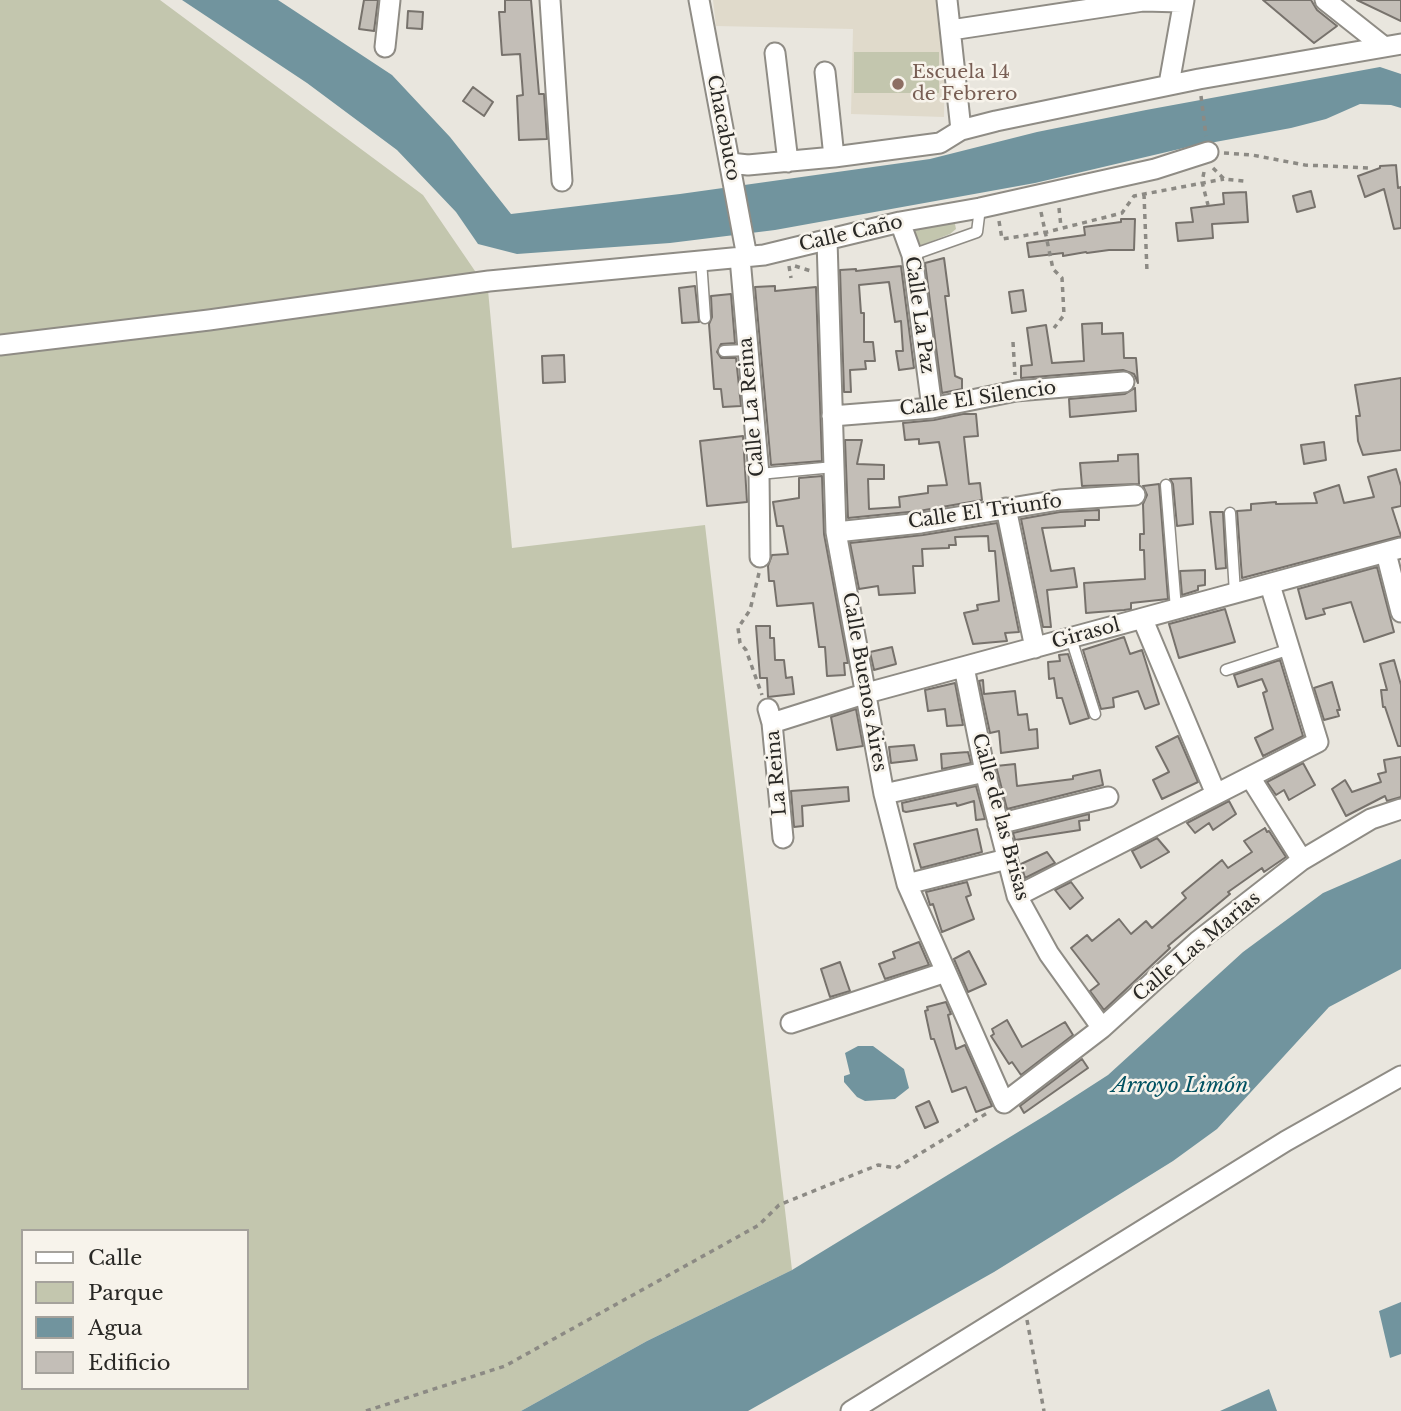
<!DOCTYPE html>
<html>
<head>
<meta charset="utf-8">
<style>
	body { margin:0 }
	#map { position:relative; width:1401px; height:1411px; overflow:hidden; background:#e9e6de; font-family:"Libre Baskerville",serif }
	canvas { display:block }
	.legend { position:absolute; left:21px; top:1229px; width:228px; height:161px; box-sizing:border-box; background:#f7f3eb; border:2px solid #a5a29c; margin:0; padding:9px 12px; list-style:none; font-size:21px; color:#292825 }
	.legend li { display:flex; align-items:center; gap:14px; height:35px }
	.legend b { width:35px; border:2px solid #a5a29c }
</style>
</head>
<body>
<div id="map">
<canvas width="1401" height="1411"></canvas>
<ul class="legend">
<li><b style="height:9px;background:#fff"></b>Calle</li>
<li><b style="height:19px;background:#c3c6ae"></b>Parque</li>
<li><b style="height:19px;background:#71949e"></b>Agua</li>
<li><b style="height:19px;background:#c3beb7"></b>Edificio</li>
</ul>
</div>
<script>
const g = document.querySelector('canvas').getContext('2d');
g.lineJoin = 'round';
function fillPath(path, color) {
  g.fillStyle = color;
  g.fill(path, 'evenodd');
}
function poly(rows) {
  const path = new Path2D();
  for (const r of rows) {
    path.moveTo(r[0], r[1]);
    for (let i = 2; i < r.length; i += 2) path.lineTo(r[i], r[i + 1]);
  }
  return path;
}
function stroke(path, color, width, dash) {
  g.strokeStyle = color;
  g.lineWidth = width;
  g.lineCap = dash ? 'butt' : 'round';
  g.setLineDash(dash || []);
  g.stroke(path);
}
function label(font, color, halo, rows, align = 'center') {
  g.font = font + ' "Libre Baskerville",serif';
  g.lineWidth = 5;
  g.setLineDash([]);
  g.textBaseline = 'middle';
  g.strokeStyle = halo;
  g.fillStyle = color;
  for (const [text, x, y, turn = 0] of rows) {
    g.save();
    g.translate(x, y);
    g.rotate((+turn || 0) * Math.PI / 180);
    g.textAlign = isNaN(turn) ? turn : align;
    if (halo) g.strokeText(text, 0, 0);
    g.fillText(text, 0, 0);
    g.restore();
  }
}
fillPath(poly([
	[713,0,939,0,945,53,944,117,851,114,853,29,716,26]
]), '#e0dacb');
fillPath(poly([
	[0,0,160,0,423,195,488,290,512,548,705,525,792,1270,647,1341,521,1411,0,1411],
	[23,1231,247,1231,247,1388,23,1388],
	[854,52,939,52,939,93,854,93],
	[948,221,955,224,956,229,950,234,917,247,910,226]
]), '#c3c6ae');
fillPath(poly([
	[182,0,278,0,392,75,450,137,511,214,680,194,930,159,1037,132,1146,110,1380,67,1401,74,1401,108,1391,105,1360,104,1326,119,1291,128,1188,147,1035,183,775,230,670,243,517,254,478,244,456,212,397,150,307,83],
	[1401,859,1401,969,1329,1007,1217,1129,1173,1161,994,1272,748,1411,521,1411,647,1341,792,1270,1046,1115,1108,1075,1243,952,1323,893],
	[858,1046,873,1046,904,1069,909,1088,895,1099,865,1101,857,1097,844,1082,844,1076,850,1074,845,1053],
	[1401,1302,1401,1354,1390,1358,1379,1311],
	[1269,1389,1277,1411,1220,1411]
]), '#71949e');
const building = poly([
	[364,0,378,0,374,31,359,29,364,0],
	[505,0,531,0,539,94,544,94,547,139,519,140,517,96,523,95,520,54,502,55,499,12,505,12,505,0],
	[1263,0,1311,0,1317,10,1337,26,1314,43,1263,0],
	[1357,0,1401,0,1401,21,1357,0],
	[408,11,423,12,422,29,407,28,408,11],
	[473,87,493,102,484,116,463,101,473,87],
	[1396,165,1398,188,1401,187,1401,228,1394,229,1384,189,1365,197,1358,176,1380,168,1380,166,1396,165],
	[1311,191,1315,207,1297,212,1293,196,1311,191],
	[1246,192,1248,222,1212,224,1213,238,1178,241,1176,223,1193,222,1191,208,1224,204,1223,193,1246,192],
	[1121,219,1135,219,1134,250,1109,250,1087,253,1086,252,1063,256,1063,253,1029,257,1027,243,1085,235,1084,227,1121,222,1121,219],
	[944,258,949,296,945,296,955,376,962,379,962,389,942,393,925,263,944,258],
	[901,266,914,368,899,370,896,351,903,351,901,321,895,322,889,282,859,285,861,313,864,313,864,342,873,342,875,361,865,361,866,369,850,370,851,392,844,392,840,270,856,269,856,271,901,266],
	[695,286,699,322,682,323,679,288,695,286],
	[775,286,775,291,816,287,822,461,771,465,755,287,775,286],
	[1023,290,1026,311,1012,313,1009,292,1023,290],
	[731,294,735,343,721,344,717,352,721,358,736,358,741,406,723,407,721,389,714,389,709,324,712,317,711,296,731,294],
	[1102,323,1102,334,1123,333,1124,358,1136,358,1138,383,1134,374,1123,370,1021,378,1021,366,1032,365,1027,328,1046,325,1052,363,1084,361,1082,324,1102,323],
	[564,355,565,382,543,383,542,356,564,355],
	[1401,378,1401,450,1363,455,1358,441,1356,416,1360,416,1355,385,1401,378],
	[1135,388,1136,411,1070,417,1069,399,1125,394,1135,388],
	[963,414,976,414,978,436,964,437,969,484,980,483,982,500,919,511,848,518,845,440,862,440,857,464,884,465,884,479,868,479,869,509,900,507,899,497,928,493,928,486,947,485,939,442,919,444,919,439,905,440,903,423,934,420,963,414],
	[743,436,747,502,707,506,700,441,743,436],
	[1324,442,1326,460,1304,464,1301,445,1324,442],
	[1138,454,1139,484,1082,486,1080,463,1118,461,1118,455,1138,454],
	[1396,469,1401,486,1401,506,1392,508,1401,536,1242,578,1237,511,1251,510,1251,504,1276,502,1276,504,1317,503,1314,493,1339,485,1344,503,1374,497,1368,477,1396,469],
	[822,476,824,534,848,663,844,663,845,675,827,676,825,647,819,647,813,603,777,606,774,581,769,581,768,566,772,555,788,554,783,526,777,526,773,502,799,498,799,478,822,476],
	[1191,478,1193,524,1177,526,1173,484,1170,479,1191,478],
	[1159,484,1168,599,1131,603,1131,609,1124,610,1086,613,1084,583,1145,579,1144,550,1140,550,1140,534,1144,534,1143,504,1147,495,1143,486,1159,484],
	[1099,510,1099,520,1085,520,1085,526,1042,528,1051,571,1074,568,1077,587,1047,590,1051,627,1043,627,1021,519,1060,512,1099,510],
	[1210,512,1223,512,1226,568,1216,569,1210,512],
	[997,523,1019,632,1005,633,1007,641,973,644,964,613,978,610,977,605,999,601,995,551,989,551,988,536,955,537,956,545,949,545,949,548,922,549,923,566,913,566,915,593,879,595,878,586,859,589,850,543,923,535,997,523],
	[1377,567,1394,632,1364,642,1351,602,1323,609,1325,614,1306,619,1298,589,1377,567],
	[1205,570,1205,585,1198,586,1198,590,1182,595,1180,571,1205,570],
	[1225,609,1235,642,1179,658,1169,624,1225,609],
	[756,626,770,626,770,638,774,638,775,660,784,660,786,678,792,677,794,694,768,697,767,678,760,678,756,626],
	[1124,637,1130,654,1142,650,1159,704,1145,709,1138,691,1113,698,1114,707,1101,709,1083,650,1124,637],
	[892,647,896,664,874,670,870,652,892,647],
	[1068,654,1089,718,1070,724,1062,698,1057,698,1054,678,1049,679,1048,662,1060,661,1059,655,1068,654],
	[1280,660,1303,736,1263,756,1255,738,1273,729,1263,693,1267,691,1262,679,1238,687,1234,675,1280,660],
	[1394,660,1401,685,1401,746,1398,746,1385,707,1383,707,1381,690,1387,690,1380,664,1394,660],
	[983,680,984,694,1015,691,1018,715,1027,714,1029,730,1037,729,1038,748,1001,753,999,731,990,733,979,681,983,680],
	[1332,682,1340,710,1337,710,1339,716,1324,720,1314,688,1332,682],
	[955,683,963,725,947,726,945,709,928,711,925,690,955,683],
	[856,709,863,746,837,750,831,717,856,709],
	[1178,736,1198,782,1162,799,1153,780,1169,772,1156,747,1178,736],
	[914,745,917,760,891,763,889,747,914,745],
	[968,752,971,763,942,769,941,754,968,752],
	[1401,757,1401,797,1387,801,1385,796,1346,816,1332,789,1345,780,1352,792,1381,782,1378,774,1386,772,1384,760,1401,757],
	[1303,763,1315,785,1289,800,1284,790,1276,795,1267,782,1303,763],
	[1015,764,1017,786,1073,779,1073,776,1100,770,1103,785,1007,809,996,766,1015,764],
	[976,786,985,819,976,820,974,801,957,806,956,803,906,812,903,811,902,803,976,786],
	[848,787,849,801,802,806,803,826,794,827,791,791,848,787],
	[1229,801,1236,814,1213,830,1209,823,1195,833,1187,823,1229,801],
	[1089,814,1089,820,1079,821,1080,830,1015,840,1013,833,1089,814],
	[1265,828,1267,832,1269,831,1286,857,1264,872,1262,868,1228,892,1230,894,1168,946,1170,948,1104,1010,1090,991,1099,984,1071,948,1087,935,1092,941,1119,919,1131,934,1146,921,1152,928,1186,898,1182,893,1222,860,1228,868,1252,852,1244,841,1265,828],
	[977,829,982,852,921,868,914,844,977,829],
	[1157,838,1169,852,1141,868,1132,851,1157,838],
	[1047,852,1055,863,1025,878,1021,864,1047,852],
	[967,882,971,895,966,897,974,919,942,932,933,904,930,905,926,892,967,882],
	[1071,882,1083,898,1070,909,1055,890,1071,882],
	[919,942,929,965,885,979,879,964,895,958,893,952,919,942],
	[969,951,986,984,968,992,954,959,969,951],
	[840,962,850,991,830,997,821,969,840,962],
	[946,1002,951,1014,948,1015,956,1049,965,1045,992,1106,976,1112,966,1087,952,1092,934,1039,931,1039,925,1011,928,1010,927,1007,946,1002],
	[1007,1020,1022,1047,1065,1022,1073,1035,1021,1075,1012,1062,1009,1064,991,1036,994,1034,992,1029,1007,1020],
	[1082,1059,1088,1068,1024,1113,1020,1106,1082,1059],
	[929,1101,938,1122,925,1128,916,1107,929,1101]
]);
fillPath(building, '#c3beb7');
stroke(building, '#77726c', 2);
const service = poly([
	[912,255,977,232,980,208],
	[701,260,705,318],
	[724,351,747,350],
	[759,474,834,467],
	[1166,485,1176,609],
	[1230,513,1235,593],
	[1071,638,1095,714],
	[1226,670,1290,649]
]);
const minor = poly([
	[550,0,562,181],
	[699,0,747,257],
	[947,0,961,130],
	[1325,0,1383,46],
	[951,30,1143,1,1182,2],
	[385,47,390,0],
	[775,53,788,162],
	[825,72,834,157],
	[1169,84,1184,0],
	[730,163,748,165,834,157,940,143,961,130,996,121,1199,79,1401,44],
	[900,222,912,255,932,408],
	[827,240,836,532,884,794,907,884,1004,1103,1102,1028,1198,941,1302,860,1371,819,1401,809],
	[740,258,759,474,760,557],
	[0,345,209,320,489,281,764,255,900,222,980,208,1155,169,1208,152],
	[832,416,932,408,1016,391,1124,382],
	[1006,508,1035,648],
	[836,532,921,523,1059,500,1135,495],
	[1386,553,1401,612],
	[1143,620,1216,794],
	[964,667,985,772,1017,896,1049,954,1102,1028],
	[768,709,772,723,783,838],
	[772,723,867,693,1401,548],
	[1250,777,1302,860],
	[884,794,985,772],
	[998,824,1108,797],
	[907,884,1007,859],
	[1017,896,1318,742,1270,585],
	[791,1023,946,972],
	[851,1411,1286,1141,1401,1076]
]);
stroke(service, '#8f8c85', 13);
stroke(minor, '#8f8c85', 23);
stroke(poly([
	[1201,96,1206,136],
	[1224,153,1252,155,1305,165,1368,168],
	[1213,168,1224,179,1244,181],
	[1204,172,1202,182,1208,205],
	[1144,194,1147,272],
	[1059,208,1061,227],
	[1041,212,1053,269,1062,278,1064,315,1054,328],
	[999,221,1002,239,1047,232,1122,213,1134,196,1224,179],
	[789,266,791,278],
	[795,266,811,271],
	[1013,342,1015,375],
	[759,573,750,610,738,628,740,643,746,650,762,695],
	[1027,1320,1044,1411],
	[366,1411,505,1366,759,1225,779,1205,878,1165,896,1168,989,1112]
]), '#8c8a84', 3.5, [5, 5]);
stroke(service, '#fff', 10);
stroke(minor, '#fff', 19);
for (const [x, y, r, color] of [
	[898,84,7,"#8d6e63"]
]) {
  const dot = new Path2D();
  dot.arc(x, y, r, 0, 2 * Math.PI);
  g.fillStyle = color;
  g.fill(dot);
  stroke(dot, '#f7f3eb', 2.5);
}
label('19px', '#785e54', '#f7f3eb', [
	["Escuela 14",912,73],
	["de Febrero",912,95]
], 'left');
label('19px', '#292825', '#f7f3eb', [
	["Chacabuco",723,128,79],
	["Calle Caño",851,234,-13],
	["Calle La Paz",919,315,82],
	["Calle El Silencio",978,399,-8],
	["Calle La Reina",752,407,-95],
	["Calle El Triunfo",985,512,-8],
	["Girasol",1086,634,-15],
	["Calle Buenos Aires",864,682,80],
	["La Reina",777,773,-95],
	["Calle de las Brisas",1000,817,75],
	["Calle Las Marias",1197,947,-40]
]);
label('italic 21px', '#005161', '#f7f3eb', [
	["Arroyo Limón",1180,1086]
]);
</script>
</body>
</html>
